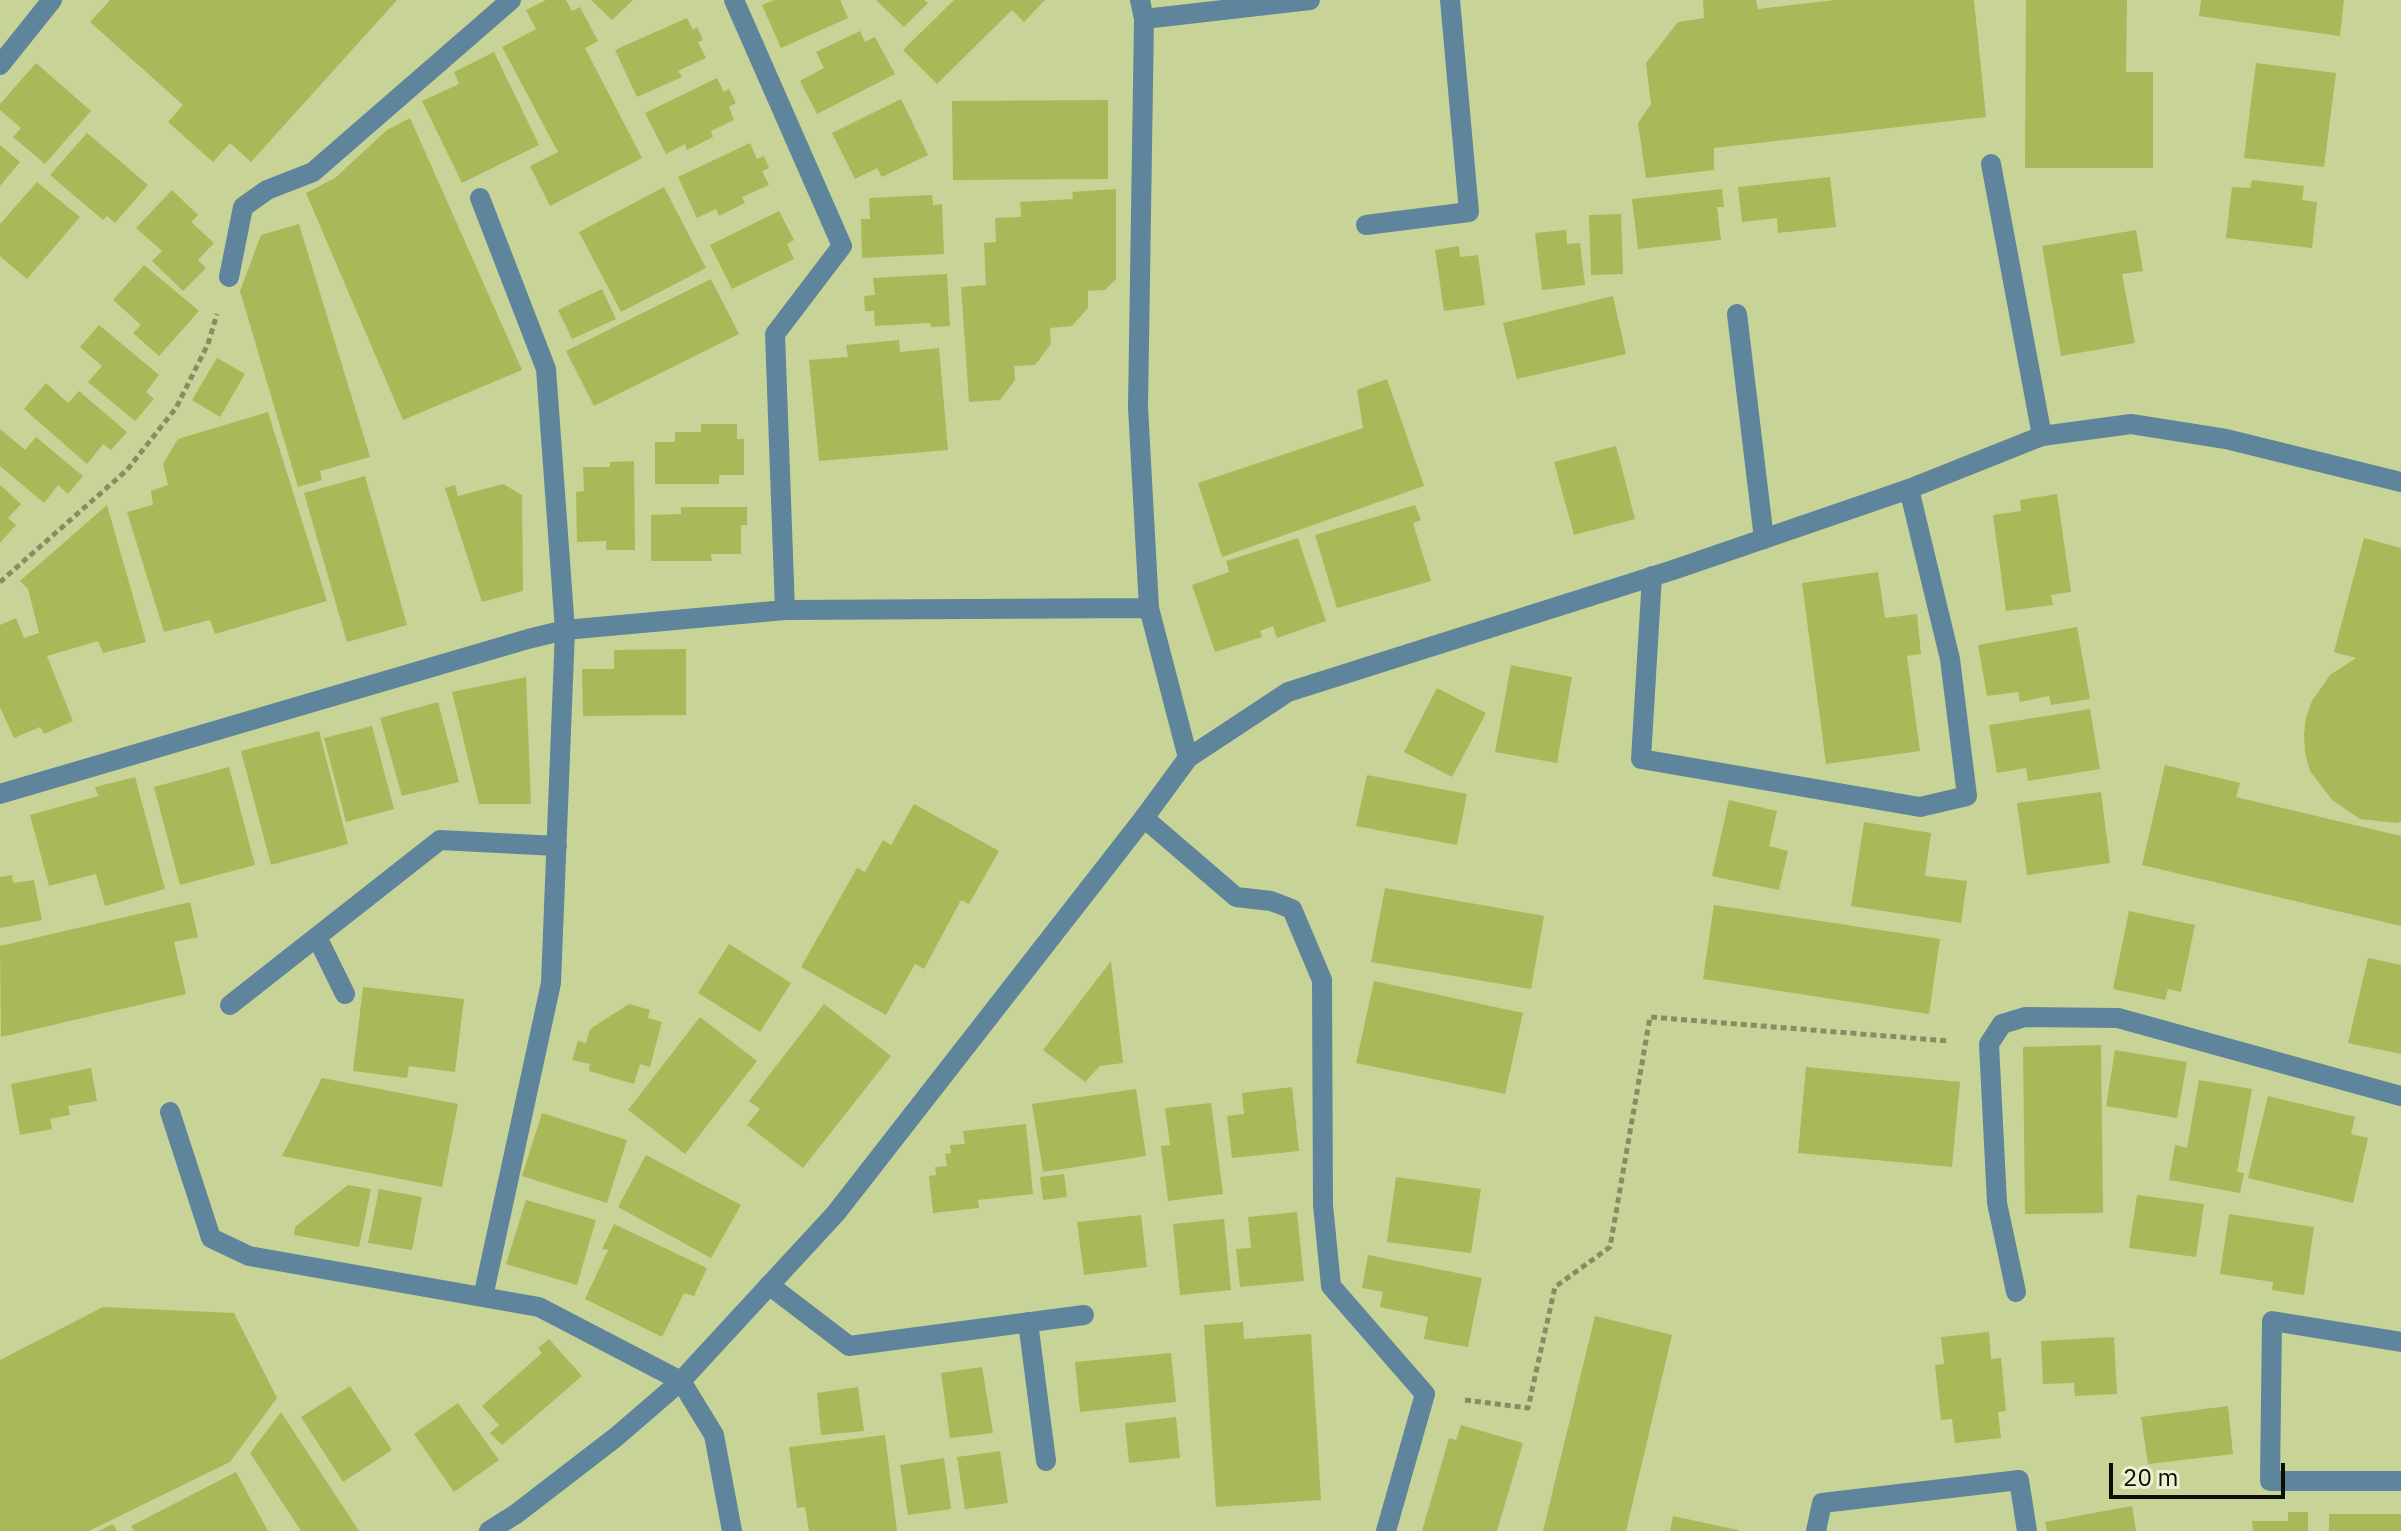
<!DOCTYPE html>
<html>
<head>
<meta charset="utf-8">
<style>
	body { margin:0 }
	#map { position:relative; width:2401px; height:1531px; overflow:hidden; background:#c8d497; font-family:"IBM Plex Sans",sans-serif }
	canvas { display:block }
	.scale { position:absolute; left:2109px; top:1463px; width:176px; height:36px; box-sizing:border-box; border:4px solid #0b0e00; border-top:0; padding-left:10px; font-size:24px; line-height:28px; white-space:nowrap; color:#0b0e00; -webkit-text-stroke:6px #eaf1d3; paint-order:stroke }
</style>
</head>
<body>
<div id="map">
<canvas width="2401" height="1531"></canvas>
<div class="scale">20 m</div>
</div>
<script>
const g = document.querySelector('canvas').getContext('2d');
g.lineJoin = 'round';
function fillPath(path, color) {
  g.fillStyle = color;
  g.fill(path, 'evenodd');
}
function poly(rows) {
  const path = new Path2D();
  for (const r of rows) {
    path.moveTo(r[0], r[1]);
    for (let i = 2; i < r.length; i += 2) path.lineTo(r[i], r[i + 1]);
  }
  return path;
}
function stroke(path, color, width, dash) {
  g.strokeStyle = color;
  g.lineWidth = width;
  g.lineCap = dash ? 'butt' : 'round';
  g.setLineDash(dash || []);
  g.stroke(path);
}
fillPath(poly([
	[110,0,397,0,251,162,230,143,213,162,168,122,183,105,90,22],
	[546,0,566,0,572,11,580,7,598,41,585,48,642,158,550,206,530,166,558,152,502,47,536,29,526,10],
	[591,0,633,0,612,20],
	[775,0,840,0,848,18,781,48,762,5],
	[876,0,924,0,928,3,904,27],
	[954,0,1045,0,1024,22,1012,10,937,84,903,50],
	[1703,0,1756,0,1758,9,1835,0,1974,0,1986,117,1714,148,1714,170,1646,178,1638,123,1651,104,1646,63,1678,22,1704,18],
	[2026,0,2127,0,2126,72,2153,72,2153,168,2025,168],
	[2201,0,2344,0,2340,36,2199,16],
	[687,18,693,30,697,27,703,40,698,42,706,58,678,71,682,77,637,97,615,50],
	[860,31,865,42,875,37,895,74,817,114,800,81,824,68,816,52],
	[494,52,539,145,462,183,422,101,459,84,454,72],
	[36,63,91,111,45,164,13,137,21,128,0,110,0,104],
	[2256,63,2336,73,2324,167,2244,158],
	[717,78,724,92,729,89,736,103,729,107,734,120,711,131,713,137,687,150,685,144,666,154,645,113],
	[901,99,928,155,882,177,877,168,855,179,832,133],
	[1108,100,1108,179,953,180,952,101],
	[410,118,522,370,403,420,306,193,335,178,387,130],
	[87,133,148,185,115,223,107,216,103,220,50,175],
	[750,143,757,159,764,156,769,168,762,171,769,185,742,197,745,203,719,216,716,209,697,218,678,177],
	[0,145,20,162,0,186],
	[1830,177,1836,227,1778,233,1777,218,1742,222,1738,187],
	[2252,180,2304,186,2302,200,2317,202,2312,248,2226,238,2232,187,2250,188],
	[37,182,80,217,27,279,0,256,0,224],
	[664,187,706,268,621,312,579,232],
	[1116,189,1116,279,1105,290,1088,291,1088,308,1072,326,1050,328,1051,344,1035,365,1014,366,1015,380,1000,400,969,402,961,287,986,285,984,243,996,242,995,218,1021,217,1020,202,1073,199,1072,192],
	[1722,189,1724,207,1717,207,1721,240,1638,249,1632,199],
	[172,190,198,215,191,222,214,243,198,260,206,268,183,291,152,261,162,251,136,228],
	[932,195,933,205,942,204,944,254,862,258,861,219,870,219,869,198],
	[779,211,794,240,787,244,794,259,732,289,710,245],
	[1621,214,1623,274,1591,275,1589,215],
	[299,224,370,457,320,471,322,480,298,487,240,291,261,235],
	[1566,230,1567,244,1580,243,1585,285,1542,290,1535,233],
	[2136,230,2143,271,2122,274,2135,343,2061,356,2042,246],
	[1459,246,1460,257,1478,255,1485,305,1444,311,1435,250],
	[144,265,199,311,159,356,133,333,141,325,113,300],
	[947,274,950,326,931,327,930,323,875,326,874,311,865,311,864,296,875,295,873,278],
	[711,279,739,334,594,406,566,351],
	[602,289,616,319,572,339,558,310],
	[1613,296,1626,354,1517,379,1503,323],
	[99,325,159,375,146,392,154,399,135,421,88,382,102,366,80,347],
	[899,340,900,352,939,348,948,450,819,461,809,360,848,357,846,345],
	[217,358,245,374,220,417,192,400],
	[1387,379,1424,486,1222,557,1198,483,1363,428,1357,390],
	[46,383,68,403,79,391,127,432,111,450,103,444,87,464,24,409],
	[268,412,327,601,215,634,210,620,164,632,127,512,153,505,151,491,168,485,163,464,178,439],
	[701,424,737,424,737,439,744,439,744,475,719,475,719,484,655,484,655,442,675,442,675,432,701,432],
	[0,429,25,450,36,437,83,476,68,494,58,485,44,503,0,466],
	[1616,446,1635,519,1574,535,1554,462],
	[634,461,635,550,606,550,606,541,577,542,576,492,584,491,583,467,610,467,610,462],
	[365,476,407,625,347,642,304,493],
	[503,484,522,495,523,591,482,602,445,488,455,485,458,496],
	[0,485,21,504,8,518,16,525,0,543],
	[2057,494,2071,592,2051,595,2053,605,2006,611,1993,515,2021,511,2020,500],
	[107,505,146,642,103,653,98,641,47,656,73,721,44,734,40,727,14,738,0,707,0,625,16,618,24,638,39,633,28,589,20,581],
	[1415,505,1421,520,1413,523,1431,581,1337,608,1315,535],
	[681,507,747,507,747,525,741,525,741,554,711,554,712,561,651,561,651,515,681,514],
	[1298,538,1326,621,1277,638,1273,626,1260,631,1262,637,1215,652,1192,585,1229,572,1226,561],
	[2364,538,2401,548,2401,822,2397,823,2360,819,2332,800,2310,771,2305,753,2304,734,2306,718,2312,701,2330,675,2356,658,2334,652],
	[1878,572,1885,618,1917,614,1921,654,1907,656,1920,751,1826,764,1802,583],
	[2077,627,2090,699,2051,705,2049,696,2020,702,2018,692,1987,696,1978,645],
	[686,649,686,715,583,716,582,669,614,669,614,650],
	[1511,665,1572,677,1557,763,1495,752],
	[526,677,531,804,479,804,452,692],
	[1437,688,1486,713,1452,777,1404,752],
	[438,702,459,782,402,796,380,718],
	[2090,709,2100,769,2028,781,2026,768,1997,773,1989,725],
	[372,726,394,809,346,822,324,738],
	[319,731,348,844,271,865,241,751],
	[2165,765,2240,783,2236,797,2401,836,2401,926,2142,865],
	[229,767,255,865,180,885,154,787],
	[1367,775,1467,794,1457,845,1356,826],
	[135,777,165,889,105,906,96,874,49,886,30,815,98,796,95,787],
	[2101,792,2110,863,2027,875,2017,803],
	[1729,800,1777,811,1769,846,1788,851,1779,890,1712,876],
	[914,804,999,851,969,904,961,900,924,969,915,964,886,1015,801,967,857,868,865,872,883,840,891,845],
	[1864,822,1931,833,1925,876,1967,881,1961,923,1851,906],
	[12,875,13,883,34,880,42,920,0,928,0,877],
	[1385,888,1544,916,1531,989,1371,962],
	[190,902,198,937,174,942,186,994,1,1037,0,946],
	[1714,905,1940,939,1929,1014,1703,979],
	[2129,911,2195,925,2181,992,2168,989,2165,1000,2113,989],
	[729,944,791,983,760,1032,698,993],
	[2368,958,2401,965,2401,1054,2348,1043],
	[1111,961,1123,1063,1100,1066,1085,1082,1043,1050],
	[1374,981,1523,1013,1505,1094,1356,1063],
	[363,987,464,999,455,1072,409,1066,407,1078,353,1071],
	[629,1004,650,1010,648,1018,662,1022,650,1067,640,1064,634,1084,589,1071,590,1064,572,1060,578,1041,586,1043,590,1029],
	[824,1004,891,1056,803,1168,747,1125,760,1109,749,1101],
	[700,1017,757,1061,685,1154,628,1110],
	[2101,1045,2103,1213,2025,1214,2023,1047],
	[2115,1050,2187,1062,2177,1118,2106,1106],
	[1806,1067,1960,1082,1952,1167,1798,1153],
	[91,1068,97,1101,68,1106,70,1115,50,1119,52,1129,20,1135,11,1084],
	[322,1078,458,1104,442,1187,282,1156],
	[2199,1080,2252,1089,2237,1172,2244,1173,2240,1193,2169,1180,2175,1145,2187,1148],
	[1292,1087,1299,1151,1232,1158,1227,1116,1244,1114,1242,1093],
	[1136,1089,1146,1156,1043,1172,1032,1104],
	[2268,1096,2355,1117,2351,1134,2368,1138,2353,1203,2248,1178],
	[1211,1103,1223,1194,1168,1201,1161,1146,1170,1145,1165,1108],
	[542,1113,627,1140,607,1203,522,1176],
	[1026,1124,1033,1194,978,1200,979,1208,933,1213,929,1176,936,1175,935,1167,947,1166,945,1154,951,1153,950,1145,965,1144,963,1131],
	[646,1155,741,1205,711,1258,618,1207],
	[1064,1174,1067,1197,1043,1200,1040,1177],
	[1396,1177,1481,1189,1471,1253,1387,1242],
	[348,1185,371,1189,359,1247,294,1235,295,1227],
	[379,1189,422,1197,412,1250,368,1243],
	[2137,1195,2204,1204,2196,1257,2129,1248],
	[526,1200,596,1220,577,1285,506,1264],
	[1297,1212,1304,1281,1240,1287,1236,1249,1251,1248,1248,1217],
	[2229,1214,2314,1227,2304,1295,2272,1290,2273,1282,2220,1274],
	[1141,1215,1147,1267,1084,1275,1077,1222],
	[1224,1219,1231,1290,1180,1295,1173,1224],
	[614,1224,707,1268,694,1296,684,1293,662,1337,585,1299,608,1250,602,1249],
	[1368,1255,1482,1278,1468,1347,1424,1339,1428,1317,1380,1307,1383,1292,1362,1288],
	[103,1307,234,1313,277,1398,230,1462,89,1531,0,1531,0,1360],
	[1595,1316,1672,1335,1626,1531,1543,1531],
	[1243,1322,1244,1339,1311,1334,1321,1500,1216,1507,1204,1325],
	[1989,1332,1991,1359,2001,1358,2006,1411,1998,1412,2001,1438,1955,1443,1952,1419,1941,1420,1935,1365,1944,1364,1941,1337],
	[2114,1337,2117,1394,2075,1396,2074,1383,2043,1384,2041,1341],
	[549,1339,582,1376,502,1445,490,1433,499,1425,482,1406,542,1353,538,1348],
	[1171,1353,1176,1402,1080,1412,1075,1362],
	[982,1367,993,1433,950,1438,941,1373],
	[350,1386,392,1450,343,1482,301,1417],
	[858,1387,864,1431,821,1435,817,1393],
	[458,1403,499,1460,454,1492,414,1434],
	[2228,1406,2233,1454,2148,1464,2141,1417],
	[281,1412,359,1531,301,1531,250,1453],
	[1176,1417,1180,1458,1129,1463,1125,1423],
	[1461,1425,1523,1443,1497,1531,1422,1531,1449,1438,1456,1440],
	[885,1435,897,1531,809,1531,805,1507,797,1508,789,1447],
	[1000,1451,1008,1503,965,1509,957,1457],
	[944,1458,951,1509,908,1515,900,1465],
	[236,1472,268,1531,134,1531,131,1526],
	[2132,1506,2136,1531,2047,1531,2045,1522],
	[2288,1512,2308,1512,2308,1531,2253,1531,2252,1521,2288,1521],
	[2329,1514,2401,1514,2401,1531,2329,1531],
	[1673,1516,1738,1530,1738,1531,1670,1531],
	[113,1524,117,1531,98,1531]
]), '#a9b858');
stroke(poly([
	[0,582,127,470,176,408,208,344,217,314],
	[1465,1400,1528,1408,1555,1287,1610,1247,1650,1017,1949,1041]
]), '#858e62', 5, [6, 4]);
stroke(poly([
	[1991,164,2042,436],
	[480,198,546,369,565,630,551,983,483,1297],
	[1366,225,1469,212,1450,0],
	[229,277,243,207,267,190,313,172,511,0],
	[1737,314,1764,539],
	[317,937,345,994],
	[230,1005,440,840,557,846],
	[170,1112,211,1238,249,1256,539,1307,681,1381],
	[769,1285,849,1346,1084,1315],
	[2016,1292,1997,1203,1989,1044,2002,1024,2025,1017,2118,1018,2401,1096],
	[1028,1322,1046,1461],
	[2401,1342,2272,1321,2270,1481,2401,1481],
	[1816,1531,1822,1503,2019,1480,2027,1531]
]), '#5f859c', 20);
stroke(poly([
	[734,0,842,246,775,334,785,610],
	[1140,0,1144,19,1138,407,1149,608,1188,758],
	[1144,19,1310,0],
	[0,65,52,0],
	[1652,576,1641,759,1920,807,1967,796,1950,659,1909,489],
	[0,794,528,639,565,630,785,610,1149,608],
	[1144,818,1236,897,1271,901,1292,909,1322,980,1323,1205,1331,1286,1425,1394,1386,1531],
	[681,1381,714,1435,732,1531]
]), '#5f859c', 20);
stroke(poly([
	[489,1531,516,1514,616,1437,681,1381,836,1213,1144,818,1188,758,1288,692,1673,570,1909,489,2042,436,2131,424,2226,439,2401,482]
]), '#5f859c', 20);
</script>
</body>
</html>
